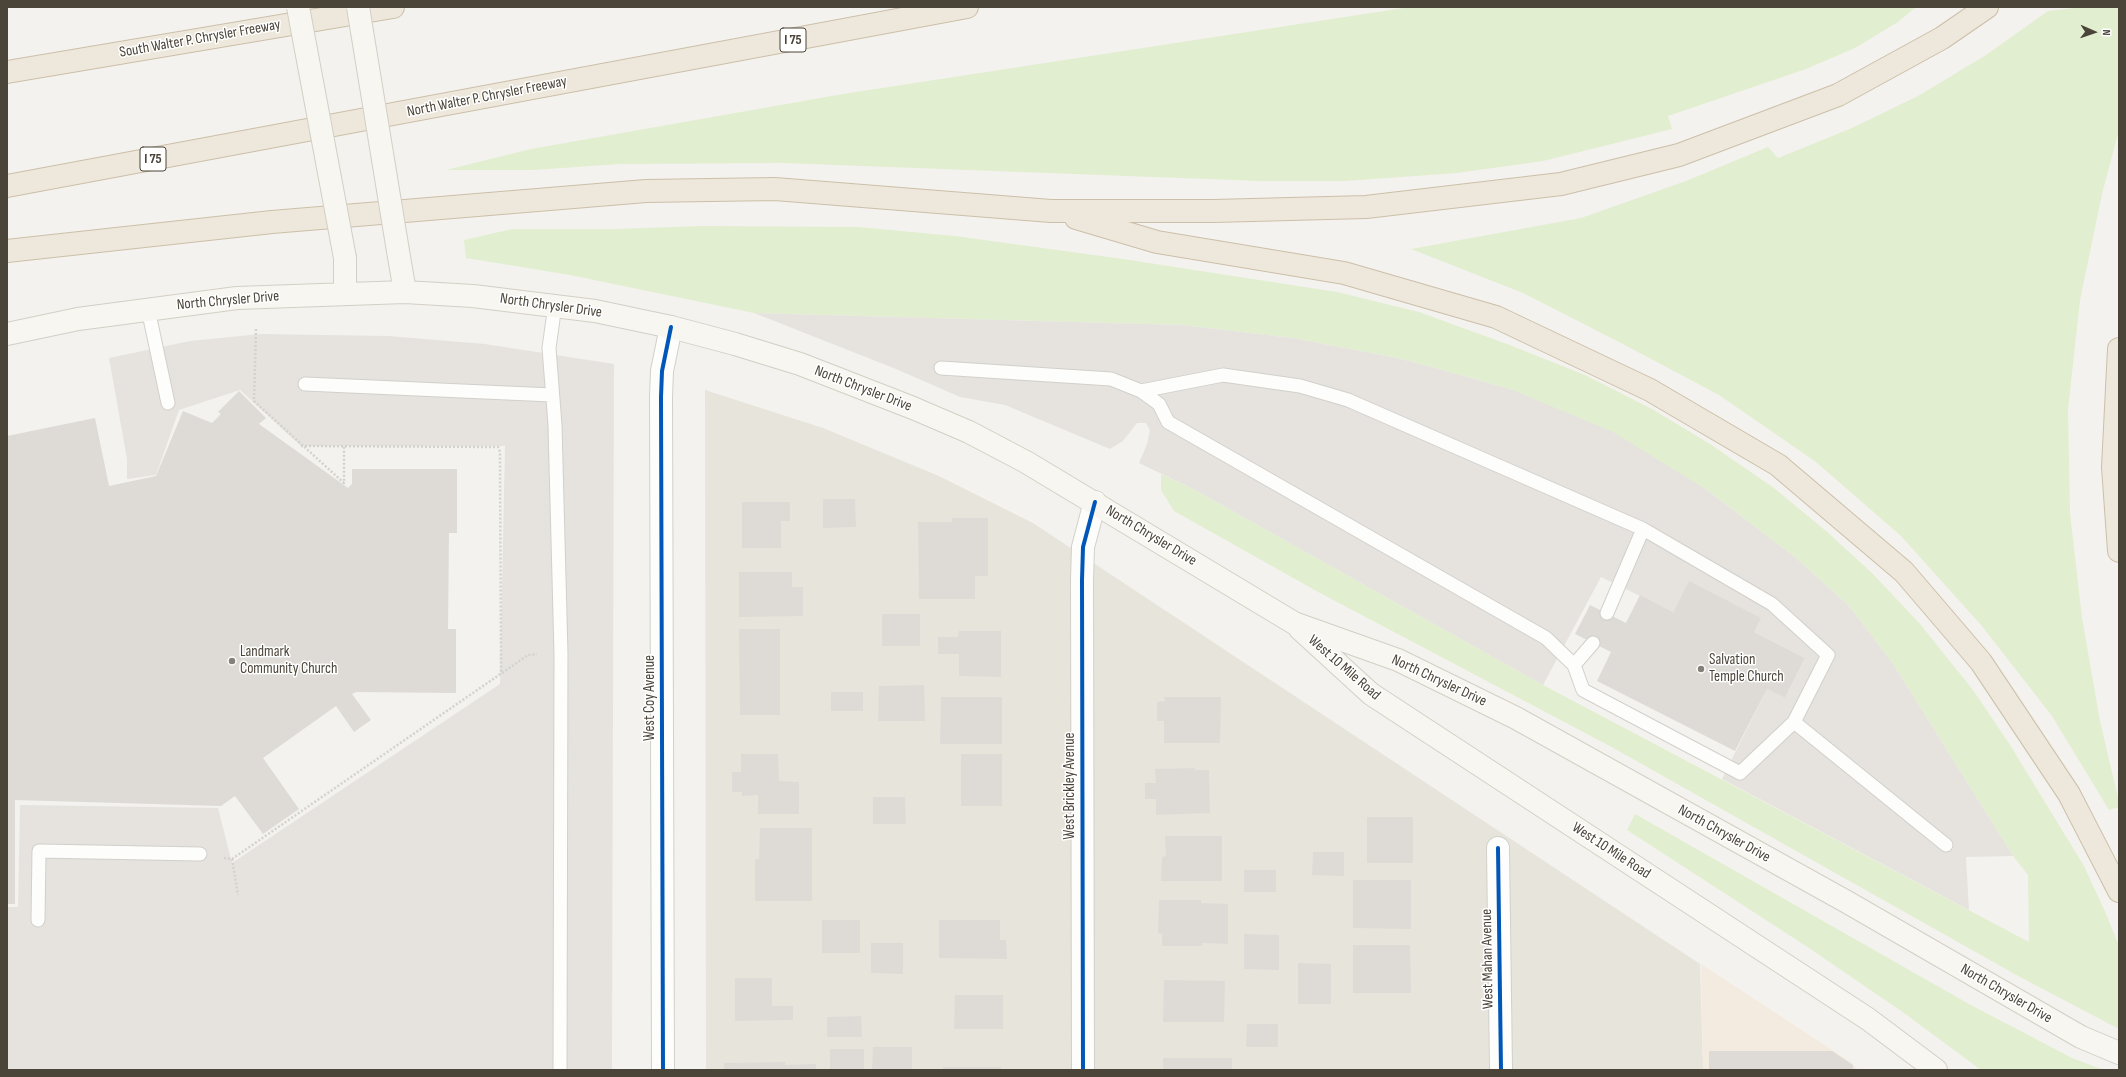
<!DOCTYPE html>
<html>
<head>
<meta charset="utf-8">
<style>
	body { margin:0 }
	#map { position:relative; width:2126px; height:1077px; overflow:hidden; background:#f4f2ee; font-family:"Sofia Sans Condensed",sans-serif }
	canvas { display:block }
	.frame { position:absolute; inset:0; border:8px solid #4b4439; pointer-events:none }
	.north { position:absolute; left:2074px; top:12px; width:40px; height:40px; -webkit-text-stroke:3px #fff; paint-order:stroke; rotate:92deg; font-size:11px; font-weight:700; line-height:16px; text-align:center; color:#4b4439 }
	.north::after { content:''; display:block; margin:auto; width:14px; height:18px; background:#4b4439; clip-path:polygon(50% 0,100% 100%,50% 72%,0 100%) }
</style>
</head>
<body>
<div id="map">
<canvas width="2126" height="1077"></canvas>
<div class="frame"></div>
<div class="north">N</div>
</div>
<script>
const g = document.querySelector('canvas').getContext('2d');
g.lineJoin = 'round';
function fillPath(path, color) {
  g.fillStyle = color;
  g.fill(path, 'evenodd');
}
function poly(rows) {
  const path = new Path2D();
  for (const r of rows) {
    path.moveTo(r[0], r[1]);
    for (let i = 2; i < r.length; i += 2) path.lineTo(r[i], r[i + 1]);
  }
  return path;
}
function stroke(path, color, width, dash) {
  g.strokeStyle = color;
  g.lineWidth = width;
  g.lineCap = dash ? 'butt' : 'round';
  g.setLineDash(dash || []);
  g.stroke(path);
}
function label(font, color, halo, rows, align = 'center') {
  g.font = font + ' "Sofia Sans Condensed",sans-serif';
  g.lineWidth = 3;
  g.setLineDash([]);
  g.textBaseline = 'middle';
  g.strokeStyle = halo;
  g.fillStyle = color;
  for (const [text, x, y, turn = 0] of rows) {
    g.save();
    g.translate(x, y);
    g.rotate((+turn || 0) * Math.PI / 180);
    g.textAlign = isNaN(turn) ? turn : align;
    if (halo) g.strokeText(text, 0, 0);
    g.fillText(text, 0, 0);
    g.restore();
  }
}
fillPath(poly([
	[705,390,823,428,939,476,1033,523,1700,964,1703,1070,706,1070]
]), '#e7e4dc');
fillPath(poly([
	[1701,964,1852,1063,1858,1070,1703,1070]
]), '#f3ebdf');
fillPath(poly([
	[1410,7,1916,7,1898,22,1855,48,1806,69,1668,116,1672,129,1543,161,1457,173,1345,181,1260,181,783,163,620,164,533,170,446,170,531,149,843,94],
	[2084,7,2119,7,2119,130,2102,194,2080,300,2068,410,2070,513,2082,618,2100,721,2119,802,2119,807,2109,810,2052,716,1981,625,1901,536,1816,462,1719,395,1621,343,1523,293,1411,249,1581,218,1686,181,1768,147,1778,158,1852,128,1918,96,1986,55,2048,11],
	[701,226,858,227,955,236,1123,259,1337,292,1419,312,1507,344,1585,375,1652,409,1710,444,1774,488,1826,531,1872,573,1920,624,1973,690,2010,745,2084,866,2107,916,2119,946,2119,1029,2020,977,1608,745,1320,593,1174,511,1161,490,1161,474,1195,490,1543,685,2029,942,2028,875,2013,856,1893,664,1849,606,1797,559,1707,490,1510,389,1402,359,1293,338,1181,325,754,313,570,275,466,258,464,240,512,229,616,229],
	[1635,814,1969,1004,2072,1058,2104,1070,1981,1070,1904,1013,1809,948,1627,830]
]), '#e1eecf');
fillPath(poly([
	[754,313,1181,325,1293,338,1402,359,1510,389,1613,432,1707,490,1797,559,1849,606,1893,664,2013,856,1966,857,1969,910,1722,779,1767,689,1785,698,1805,658,1754,632,1689,582,1673,612,1601,577,1543,685,1195,490,1139,463,1147,444,1150,430,1146,423,1137,423,1123,441,1110,449,1005,405,960,397,896,369],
	[261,334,388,336,485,344,614,364,612,1070,7,1070,7,907,18,907,20,805,218,808,232,863,500,684,505,446,301,446,240,390,179,410,156,475,127,479,127,459,109,358,190,341]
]), '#e6e3df');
fillPath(poly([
	[239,391,266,418,259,424,348,488,352,484,352,469,457,469,457,533,449,533,448,629,456,629,456,693,356,692,352,694,371,720,354,732,336,706,263,758,299,809,263,834,235,796,221,806,15,800,15,904,7,904,7,436,95,418,109,486,156,476,183,411,212,423,221,414,218,412],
	[823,499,855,499,856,527,823,528],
	[742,502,790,502,790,521,781,521,781,548,742,548],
	[952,518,988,518,988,576,975,576,975,599,919,599,918,522,952,522],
	[739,572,792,572,792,587,803,587,803,616,739,617],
	[1689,581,1761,618,1754,632,1805,658,1785,698,1767,689,1735,751,1597,681,1611,652,1575,634,1590,605,1626,623,1640,595,1673,612],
	[882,614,920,614,920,646,882,646],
	[739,629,780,629,780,715,740,715],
	[959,631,1001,631,1001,677,959,676,959,654,938,654,938,637,958,637],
	[924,685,925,721,878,721,879,686],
	[831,692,863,692,863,711,831,711],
	[941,697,1002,697,1002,744,940,744],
	[1164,697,1221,697,1220,743,1164,743,1164,721,1157,721,1157,702,1165,701],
	[741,754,778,754,779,781,799,782,799,814,758,814,758,795,742,796,742,792,732,792,732,772,741,772],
	[961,754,1002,754,1002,806,961,806],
	[1195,768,1195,770,1209,770,1210,813,1156,815,1156,799,1145,799,1145,783,1156,783,1155,769],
	[873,797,905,797,906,824,873,824],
	[1367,817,1413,817,1413,863,1367,863],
	[760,828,812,828,812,901,755,901,755,859,759,859],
	[1165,836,1222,836,1222,881,1161,881,1162,857,1166,856],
	[1313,852,1344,852,1344,876,1312,875],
	[1244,870,1276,870,1276,892,1244,892],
	[1353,880,1411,880,1411,929,1353,928],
	[1159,900,1201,900,1201,903,1228,904,1228,944,1202,943,1202,946,1162,946,1162,934,1158,933],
	[822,920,860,920,860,953,822,953],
	[939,920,1000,920,1000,940,1006,940,1007,959,939,958],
	[1244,934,1279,935,1279,970,1244,969],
	[871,943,903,943,903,974,871,973],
	[1353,945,1410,945,1411,993,1353,993],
	[1298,963,1331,964,1331,1004,1298,1004],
	[735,978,772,978,772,1006,793,1006,793,1020,735,1021],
	[1164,980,1225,981,1224,1022,1163,1022],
	[955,995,1003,995,1003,1029,954,1029],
	[861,1016,862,1037,827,1037,827,1017],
	[1247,1024,1278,1024,1278,1047,1246,1047],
	[873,1047,912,1047,912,1070,872,1070],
	[830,1049,864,1049,864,1070,830,1070],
	[1709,1051,1832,1051,1853,1065,1853,1070,1709,1070],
	[1163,1058,1232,1058,1232,1070,1163,1070],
	[785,1062,785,1065,816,1064,816,1070,724,1070,724,1063],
	[943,1067,1001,1067,1001,1070,943,1070]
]), '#dedbd6');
const service = poly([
	[555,305,549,348,555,425,561,654,560,1070],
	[148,309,168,403],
	[941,368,1111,379,1141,391,1159,404,1168,422,1546,638,1574,665,1593,643],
	[305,384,552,395],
	[1141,391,1223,375,1300,386,1348,400,1643,529,1772,604,1828,655,1794,722,1740,773,1583,690,1574,665],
	[1607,613,1643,529],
	[1794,722,1946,845],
	[38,920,39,851,200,854]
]);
const minor = poly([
	[1498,848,1501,1070],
	[663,1070,661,397,662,371,671,327],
	[1083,1070,1082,580,1083,547,1095,502]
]);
const secondary = poly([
	[398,251,405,292],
	[345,258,345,293],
	[7,334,78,319,237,298,405,292,473,296,595,311,671,327,735,344,800,364,913,408,969,432,1026,462,1294,623,1398,660,1516,718,1847,902,2081,1037,2119,1053],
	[1300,629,1371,694,1868,1019,1936,1070]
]);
const motorway = poly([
	[7,72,393,7],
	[7,186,967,7],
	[1076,218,1157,242,1344,273,1496,317,1650,390,1778,465,1904,572,1981,662,2069,794,2119,891],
	[7,251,272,222,646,191,775,189,1051,211,1214,211,1366,207,1561,184,1679,155,1838,95,1942,38,1987,7],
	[2119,349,2113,467,2119,551]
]);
stroke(service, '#d2d0cb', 15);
stroke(minor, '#d2d0cb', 24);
stroke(secondary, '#d3cfc5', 24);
stroke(motorway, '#ccbfa9', 24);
stroke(poly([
	[256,329,254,401,344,483,344,446],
	[301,446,498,447,500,452,501,674],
	[224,858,232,859,238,895],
	[232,859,528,655,537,654]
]), '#d3d2cc', 2.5, [2, 2]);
stroke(service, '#fdfdfc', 13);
stroke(minor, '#fdfdfc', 22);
stroke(secondary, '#f7f6f1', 22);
stroke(motorway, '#ede8db', 22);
const secondaryBridge = poly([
	[298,7,345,258],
	[358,7,398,251]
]);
stroke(secondaryBridge, '#d3cfc5', 24, []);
stroke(secondaryBridge, '#f7f6f1', 22);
stroke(poly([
	[1498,848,1501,1070],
	[663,1070,661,397,662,371,671,327],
	[1083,1070,1082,580,1083,547,1095,502]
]), '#0057b8', 4);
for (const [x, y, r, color] of [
	[232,661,4,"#868178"],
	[1701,669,4,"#868178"]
]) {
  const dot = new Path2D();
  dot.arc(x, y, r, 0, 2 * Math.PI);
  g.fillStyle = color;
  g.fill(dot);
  stroke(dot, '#fff', 1.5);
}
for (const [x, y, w] of [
	[793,40,26],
	[153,159,26]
]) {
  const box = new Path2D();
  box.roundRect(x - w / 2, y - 12, w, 24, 3);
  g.fillStyle = '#fff';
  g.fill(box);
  stroke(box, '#4b4439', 1);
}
label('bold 14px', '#4b4439', null, [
	["I 75",793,40],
	["I 75",153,159]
]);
label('15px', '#4b4439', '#fff', [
	["South Walter P. Chrysler Freeway",200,39,-10],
	["North Walter P. Chrysler Freeway",487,97,-11],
	["North Chrysler Drive",228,301,-5],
	["North Chrysler Drive",551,306,8],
	["North Chrysler Drive",863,389,21],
	["North Chrysler Drive",1151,536,31],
	["West 10 Mile Road",1344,668,41],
	["North Chrysler Drive",1439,681,25],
	["West Coy Avenue",650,698,-90],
	["West Brickley Avenue",1070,786,-90],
	["North Chrysler Drive",1724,834,29],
	["West 10 Mile Road",1611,851,33],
	["West Mahan Avenue",1488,959,-91],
	["North Chrysler Drive",2006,994,30]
]);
label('15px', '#4b4439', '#fff', [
	["Landmark",240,652],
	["Community Church",240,669],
	["Salvation",1709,660],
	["Temple Church",1709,677]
], 'left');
</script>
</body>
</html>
